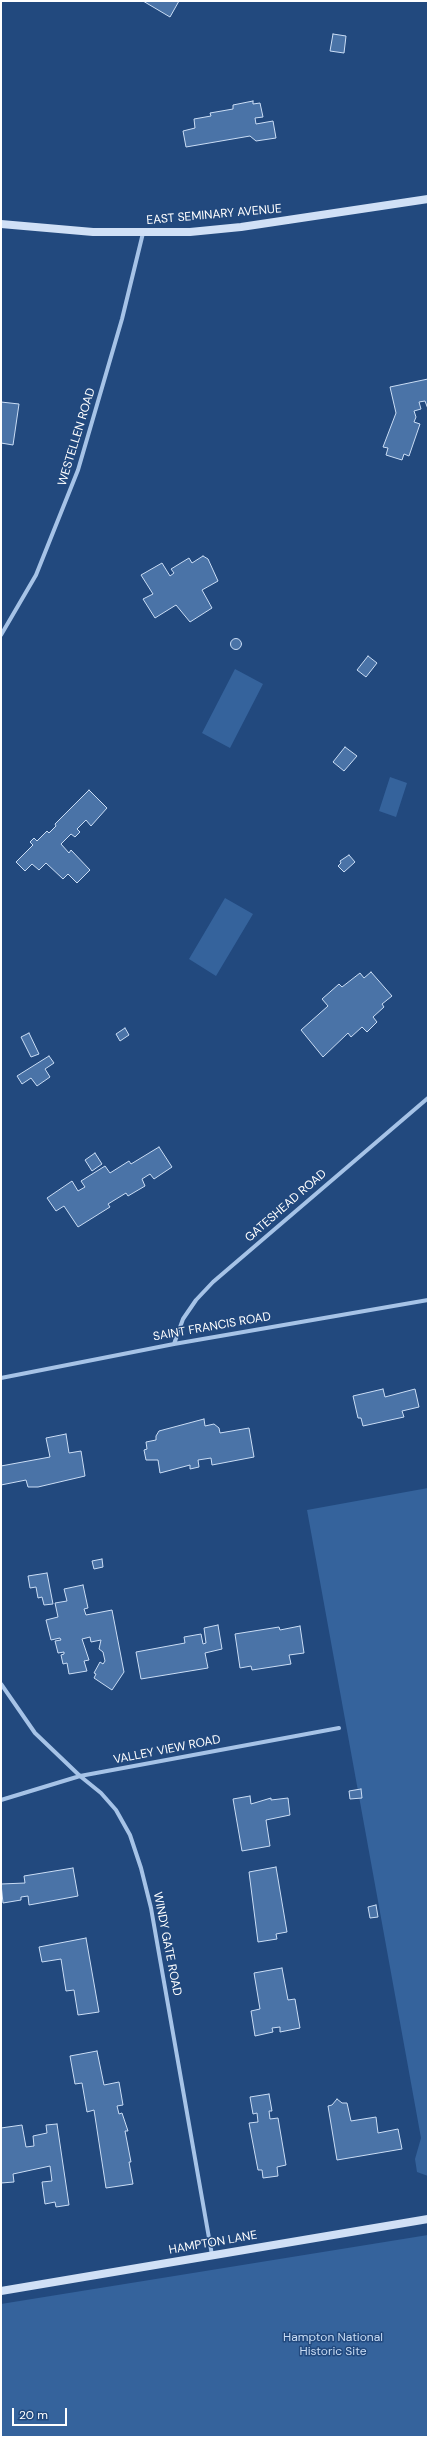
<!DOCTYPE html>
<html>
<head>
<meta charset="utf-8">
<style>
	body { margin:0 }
	#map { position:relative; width:429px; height:2438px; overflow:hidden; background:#22497e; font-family:"DM Sans",sans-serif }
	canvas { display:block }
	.frame { position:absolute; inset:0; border:2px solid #fff; pointer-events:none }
	.scale { position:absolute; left:12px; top:2408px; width:55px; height:18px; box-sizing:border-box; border:2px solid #fff; border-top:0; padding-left:5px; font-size:12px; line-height:14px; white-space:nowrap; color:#fff; -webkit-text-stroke:3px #22497e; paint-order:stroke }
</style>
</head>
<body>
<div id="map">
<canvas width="429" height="2438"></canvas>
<div class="frame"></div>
<div class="scale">20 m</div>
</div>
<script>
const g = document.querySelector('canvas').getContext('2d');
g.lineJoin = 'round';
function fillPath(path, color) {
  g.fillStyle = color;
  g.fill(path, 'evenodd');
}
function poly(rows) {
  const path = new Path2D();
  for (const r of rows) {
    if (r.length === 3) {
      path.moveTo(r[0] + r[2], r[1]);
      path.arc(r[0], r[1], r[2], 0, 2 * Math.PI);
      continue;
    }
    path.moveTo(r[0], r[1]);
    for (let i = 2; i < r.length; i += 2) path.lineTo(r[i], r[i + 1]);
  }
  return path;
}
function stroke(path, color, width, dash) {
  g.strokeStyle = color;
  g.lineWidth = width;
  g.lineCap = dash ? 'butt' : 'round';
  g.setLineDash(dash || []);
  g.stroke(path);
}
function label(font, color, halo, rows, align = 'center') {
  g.font = font + ' "DM Sans",sans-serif';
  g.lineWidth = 3;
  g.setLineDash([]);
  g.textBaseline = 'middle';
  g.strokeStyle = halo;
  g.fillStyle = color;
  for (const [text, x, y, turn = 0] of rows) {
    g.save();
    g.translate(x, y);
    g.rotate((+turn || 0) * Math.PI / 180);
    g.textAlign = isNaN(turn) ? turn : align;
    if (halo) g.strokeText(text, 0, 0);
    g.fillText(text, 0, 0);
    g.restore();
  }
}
fillPath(poly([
	[235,669,263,684,230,748,202,733],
	[390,777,407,783,396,817,379,811],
	[225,898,253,914,216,976,189,959],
	[428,1488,428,2176,417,2172,415,2159,421,2138,307,1510],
	[428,2235,428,2437,1,2437,1,2304]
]), '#35639c');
const building = poly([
	[143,1,179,1,170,17,143,1],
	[333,34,346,36,344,53,330,51,333,34],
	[253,101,253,104,260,103,263,117,255,118,256,124,273,121,276,138,256,141,250,136,186,147,183,131,195,128,194,119,211,116,210,113,233,109,233,105,253,101],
	[428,379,428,409,425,401,419,402,421,409,414,411,416,417,414,422,420,424,409,456,404,454,402,460,386,455,388,448,383,447,396,413,390,387,428,379],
	[1,402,19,404,13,445,1,443,1,402],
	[203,556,208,559,218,581,202,590,212,608,190,622,176,605,155,618,143,599,153,594,141,575,162,563,170,576,174,573,171,569,189,558,192,563,203,556],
	[236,644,5.5],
	[368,656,377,663,366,677,357,670,368,656],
	[345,747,357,756,344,771,333,762,345,747],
	[89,790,107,808,91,826,86,820,77,829,80,832,75,837,71,834,61,844,69,853,71,850,90,870,77,883,68,874,63,879,46,863,39,870,32,864,25,871,16,862,33,845,30,842,34,838,37,841,47,831,49,833,56,826,55,824,89,790],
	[349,855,355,862,344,872,338,866,341,863,340,861,349,855],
	[371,972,392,996,382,1004,384,1007,373,1017,377,1022,367,1032,362,1027,351,1037,348,1033,323,1057,301,1030,328,1006,322,999,339,984,342,987,360,973,364,978,371,972],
	[125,1028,129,1035,120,1041,116,1034,125,1028],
	[29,1033,39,1054,31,1057,21,1037,29,1033],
	[49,1056,54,1063,45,1069,50,1077,37,1086,31,1078,22,1084,17,1076,49,1056],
	[159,1147,172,1167,154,1179,150,1174,142,1179,145,1186,128,1196,126,1193,108,1204,110,1207,78,1227,64,1206,56,1211,47,1198,72,1181,78,1191,85,1187,81,1181,105,1166,110,1173,129,1161,131,1164,159,1147],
	[95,1153,102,1164,92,1171,85,1160,95,1153],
	[383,1389,385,1397,415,1389,419,1407,402,1411,404,1417,363,1426,361,1418,358,1418,353,1396,383,1389],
	[204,1419,205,1426,214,1424,219,1428,220,1433,249,1428,254,1457,212,1465,211,1458,198,1460,199,1467,190,1469,190,1465,160,1473,158,1460,146,1460,144,1450,147,1449,146,1442,156,1440,156,1436,159,1431,204,1419],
	[66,1434,69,1453,81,1451,85,1476,38,1487,28,1487,26,1480,1,1485,1,1466,50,1457,46,1438,66,1434],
	[102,1559,103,1567,94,1569,92,1561,102,1559],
	[47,1573,53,1604,44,1605,42,1597,38,1598,36,1587,30,1588,28,1576,47,1573],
	[83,1585,88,1608,84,1609,86,1615,112,1610,124,1672,112,1690,94,1678,96,1674,94,1673,100,1662,103,1664,105,1661,103,1652,99,1649,101,1640,91,1642,90,1637,82,1639,89,1660,84,1661,87,1671,69,1674,67,1663,63,1664,61,1655,64,1654,64,1652,58,1653,55,1641,61,1640,60,1638,51,1640,46,1620,58,1617,55,1603,67,1601,64,1589,83,1585],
	[218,1625,222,1649,205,1653,208,1668,141,1679,136,1652,185,1643,184,1637,201,1634,203,1644,206,1643,204,1628,218,1625],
	[300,1626,304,1653,289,1655,291,1664,252,1670,251,1666,240,1668,235,1634,279,1627,280,1630,300,1626],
	[361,1789,362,1798,350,1799,349,1791,361,1789],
	[250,1796,251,1804,271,1798,271,1800,288,1798,290,1815,266,1820,270,1846,242,1851,233,1799,250,1796],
	[276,1867,287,1932,276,1934,277,1939,258,1942,249,1872,276,1867],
	[73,1868,78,1896,29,1905,28,1896,21,1897,21,1900,3,1903,1,1884,25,1883,24,1876,73,1868],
	[376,1905,378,1917,370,1918,368,1907,376,1905],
	[86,1938,99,2012,78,2015,74,1990,66,1991,61,1959,42,1962,39,1947,86,1938],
	[282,1968,288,2000,295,1999,300,2028,280,2032,280,2027,272,2028,273,2032,255,2036,251,2011,260,2009,254,1973,282,1968],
	[97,2051,104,2085,119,2082,123,2105,117,2106,119,2114,122,2113,128,2131,125,2131,131,2162,129,2162,133,2184,106,2188,94,2110,87,2112,82,2083,75,2084,70,2056,97,2051],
	[269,2094,272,2111,269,2111,270,2119,278,2118,286,2165,277,2167,278,2176,263,2178,262,2170,258,2170,249,2123,258,2122,257,2113,253,2114,250,2097,269,2094],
	[337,2099,342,2103,347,2103,351,2121,376,2117,378,2133,398,2129,402,2149,337,2160,328,2106,332,2105,337,2099],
	[57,2124,69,2205,56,2207,55,2202,45,2204,42,2182,52,2181,50,2166,13,2174,14,2182,1,2183,1,2128,22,2125,26,2147,34,2146,33,2136,47,2133,46,2125,57,2124]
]);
fillPath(building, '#4a73a7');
stroke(building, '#caddf5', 1);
stroke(poly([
	[1,635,36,575,78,470,122,319,143,233],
	[174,1344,183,1319,196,1300,213,1282,428,1098],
	[1,1378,174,1344,428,1300],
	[1,1684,35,1733,80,1776,101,1793,116,1810,130,1835,141,1868,151,1908,212,2255],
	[1,1800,80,1776,339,1728]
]), '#a6c3e7', 4);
stroke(poly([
	[1,224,93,232,190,232,241,227,428,199],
	[1,2291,428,2219]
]), '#d0e0f6', 8);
label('12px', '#fff', '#22497e', [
	["EAST SEMINARY AVENUE",214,215,-5],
	["WESTELLEN ROAD",77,437,-73],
	["GATESHEAD ROAD",286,1206,-41],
	["SAINT FRANCIS ROAD",212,1327,-10],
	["VALLEY VIEW ROAD",167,1750,-11],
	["WINDY GATE ROAD",167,1944,79],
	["HAMPTON LANE",213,2243,-10]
]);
label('12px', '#caddf5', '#22497e', [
	["Hampton National",333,2338],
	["Historic Site",333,2352]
]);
</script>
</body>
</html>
